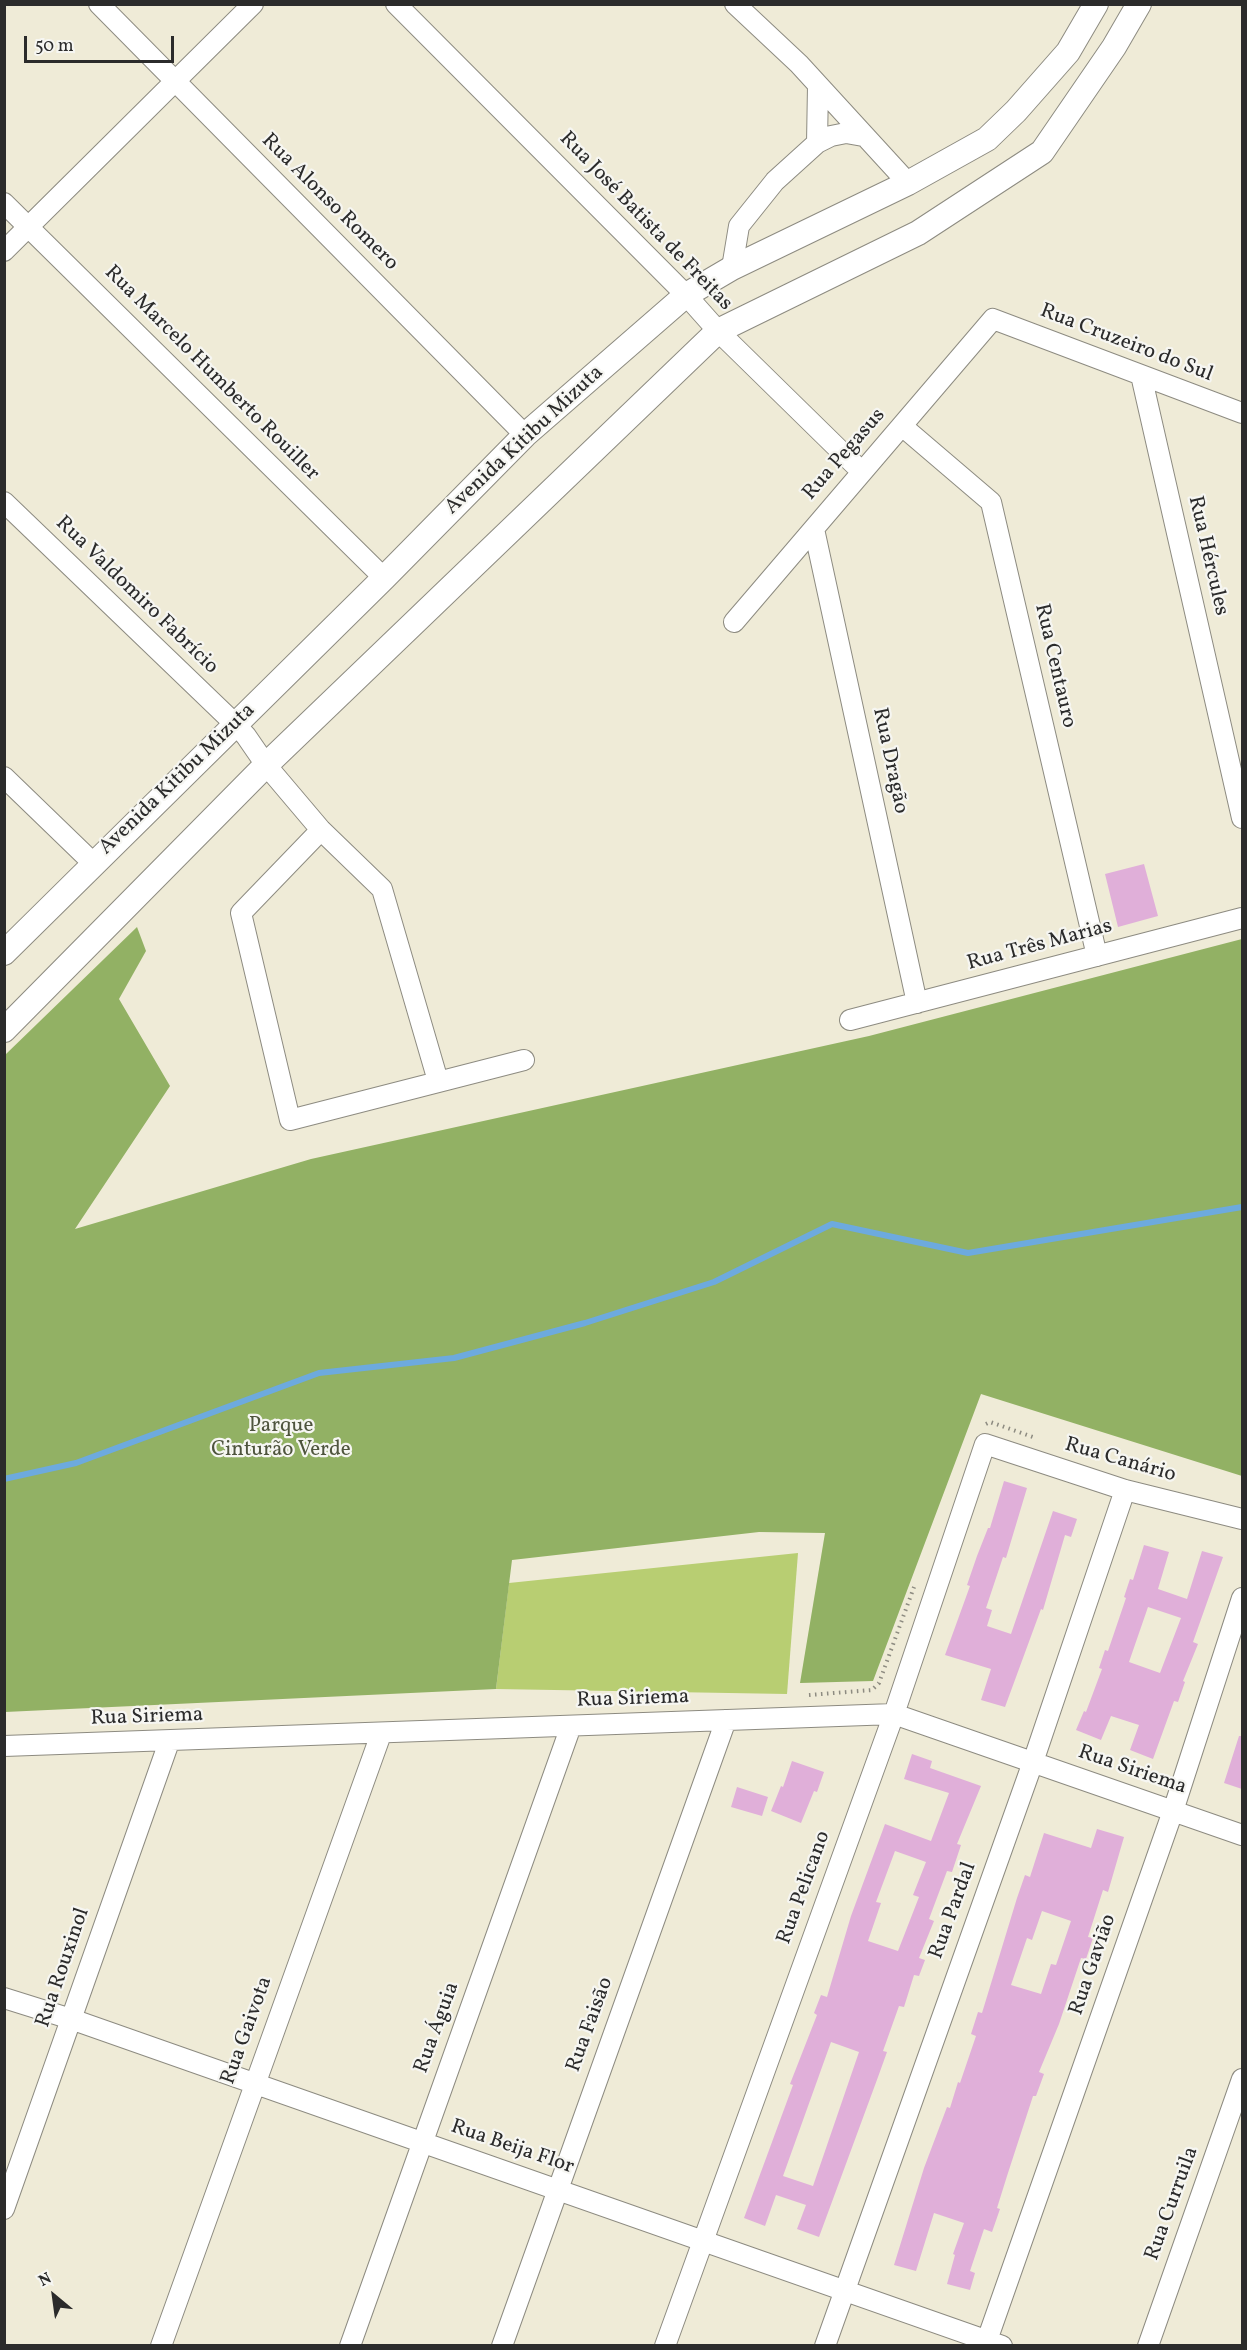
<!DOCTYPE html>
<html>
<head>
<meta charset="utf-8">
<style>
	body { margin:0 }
	#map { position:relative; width:1247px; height:2350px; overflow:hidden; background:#efebd7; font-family:Vollkorn,serif }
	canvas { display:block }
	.frame { position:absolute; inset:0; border:6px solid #2b2b2b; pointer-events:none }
	.north { position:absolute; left:24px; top:2266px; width:60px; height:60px; -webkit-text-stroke:4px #f6f6f2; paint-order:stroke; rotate:331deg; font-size:16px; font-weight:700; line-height:24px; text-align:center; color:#2b2b2b }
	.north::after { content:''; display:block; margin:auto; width:21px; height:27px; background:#2b2b2b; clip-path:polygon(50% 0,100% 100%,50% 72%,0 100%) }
	.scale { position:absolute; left:24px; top:36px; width:150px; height:27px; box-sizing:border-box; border:3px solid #2b2b2b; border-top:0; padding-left:8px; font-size:18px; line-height:21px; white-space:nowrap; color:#2b2b2b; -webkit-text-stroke:4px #f6f6f2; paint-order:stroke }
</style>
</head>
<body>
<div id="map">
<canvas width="1247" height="2350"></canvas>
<div class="frame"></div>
<div class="north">N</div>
<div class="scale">50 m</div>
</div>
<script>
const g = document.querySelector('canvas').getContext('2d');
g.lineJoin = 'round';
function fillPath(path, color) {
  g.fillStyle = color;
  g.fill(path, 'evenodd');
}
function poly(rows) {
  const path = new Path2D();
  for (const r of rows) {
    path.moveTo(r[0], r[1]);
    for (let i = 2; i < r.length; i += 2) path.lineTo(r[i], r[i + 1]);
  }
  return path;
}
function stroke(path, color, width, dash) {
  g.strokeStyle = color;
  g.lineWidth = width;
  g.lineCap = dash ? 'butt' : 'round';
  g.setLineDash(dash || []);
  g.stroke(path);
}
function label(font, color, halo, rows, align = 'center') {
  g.font = font + ' Vollkorn,serif';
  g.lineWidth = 4.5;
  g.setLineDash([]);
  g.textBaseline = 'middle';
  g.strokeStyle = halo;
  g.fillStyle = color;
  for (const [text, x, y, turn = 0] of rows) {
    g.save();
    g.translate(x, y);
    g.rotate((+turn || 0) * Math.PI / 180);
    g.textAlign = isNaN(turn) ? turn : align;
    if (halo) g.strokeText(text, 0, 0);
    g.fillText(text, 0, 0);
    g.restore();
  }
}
fillPath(poly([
	[798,1553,787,1694,496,1689,509,1583]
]), '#b8ce72');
fillPath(poly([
	[137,927,146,951,119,999,170,1086,75,1229,311,1159,869,1036,1242,939,1242,1476,981,1394,873,1681,800,1683,825,1533,759,1532,512,1560,496,1689,5,1712,5,1055]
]), '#92b164');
stroke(poly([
	[4,1479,76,1463,319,1373,454,1358,585,1323,714,1282,832,1224,968,1253,1242,1207]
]), '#6daade', 6);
fillPath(poly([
	[1144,864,1158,916,1118,927,1105,874],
	[1004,1481,1027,1488,1006,1558,1003,1557,986,1608,992,1610,987,1626,1011,1634,1053,1511,1077,1519,1071,1537,1065,1535,1043,1610,1041,1609,1005,1707,981,1700,991,1669,945,1655,970,1586,967,1585,977,1556,988,1528,990,1528],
	[1144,1545,1169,1552,1158,1589,1187,1599,1202,1551,1223,1557,1193,1642,1198,1644,1183,1681,1185,1682,1178,1702,1174,1701,1153,1759,1130,1750,1139,1725,1111,1716,1101,1740,1076,1730,1084,1711,1086,1712,1102,1669,1099,1668,1105,1650,1108,1651,1126,1598,1124,1597,1130,1579,1133,1580],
	[1148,1607,1181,1618,1160,1673,1129,1662],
	[1239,1736,1242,1736,1242,1789,1224,1783],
	[912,1754,932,1761,930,1768,981,1786,957,1844,961,1845,952,1872,947,1871,929,1919,934,1921,919,1958,925,1960,919,1976,914,1975,904,2007,899,2006,883,2051,887,2052,878,2077,819,2237,797,2229,806,2205,776,2195,765,2226,744,2218,793,2085,790,2084,817,2015,814,2013,821,1995,827,1997,851,1916,885,1824,931,1841,949,1793,904,1779],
	[895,1851,926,1862,913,1895,919,1897,898,1951,868,1941,881,1903,876,1902],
	[831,2042,859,2052,813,2186,783,2176],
	[792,1761,824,1772,817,1792,814,1791,801,1823,771,1811,781,1786,783,1787],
	[737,1787,768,1797,762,1816,731,1807],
	[1097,1829,1124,1837,1108,1892,1103,1890,1088,1937,1093,1938,1086,1959,1081,1958,1059,2024,1039,2072,1044,2074,1036,2096,1033,2096,1007,2176,997,2208,1000,2209,992,2232,984,2229,970,2271,975,2273,970,2290,947,2284,955,2255,953,2254,964,2223,934,2213,916,2271,894,2265,924,2168,947,2107,950,2108,958,2082,960,2083,976,2036,971,2034,978,2012,982,2013,1017,1898,1025,1875,1030,1877,1044,1833,1091,1848],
	[1042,1911,1071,1921,1056,1965,1051,1964,1041,1994,1011,1985,1027,1938,1032,1940]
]), '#e0afd9');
const minor = poly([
	[99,4,525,435],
	[396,4,686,295,718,331,862,472],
	[735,4,799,64,908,183],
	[817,143,818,86],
	[4,203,384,578],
	[4,251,253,4],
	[732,268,739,226,775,181,817,143,831,136,846,133,863,136],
	[1141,375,1242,818],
	[902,426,991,502,1097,956],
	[4,502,235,724,246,736,266,765,321,830,382,889,438,1081],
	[814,529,917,1003],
	[734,622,993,319,1242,413],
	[4,777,93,863],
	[321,830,241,913,290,1120,524,1060],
	[850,1020,1242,918],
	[4,1746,894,1714,1242,1835],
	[4,1998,71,2019,1002,2346],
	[4,2209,169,1742],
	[161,2346,381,1734],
	[350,2346,571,1726],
	[502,2346,726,1720],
	[665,2346,894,1714,985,1444,1125,1490,1242,1519],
	[825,2346,1033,1762,1125,1490],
	[985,2346,1173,1811,1242,1598],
	[1148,2346,1242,2079]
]);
const tertiary = poly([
	[4,953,384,578,525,435,686,295,732,268,908,183,987,139,1016,111,1068,52,1096,4],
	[4,1030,266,765,718,331,918,233,1042,152,1114,47,1139,4]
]);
stroke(minor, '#8d8b81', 22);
stroke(tertiary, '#8d8b81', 26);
stroke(poly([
	[986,1424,990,1422,1033,1437],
	[809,1695,872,1690,879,1683,914,1587]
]), '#8d8b81', 4, [1.5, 4.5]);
stroke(minor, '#fff', 20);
stroke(tertiary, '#fff', 24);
label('21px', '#2b2b2b', '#f6f6f2', [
	["Rua Alonso Romero",329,203,45],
	["Rua José Batista de Freitas",645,222,46],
	["Rua Cruzeiro do Sul",1126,344,21],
	["Rua Marcelo Humberto Rouiller",211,374,45],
	["Avenida Kitibu Mizuta",525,441,-43],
	["Rua Pegasus",845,455,-49],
	["Rua Hércules",1207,556,77],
	["Rua Valdomiro Fabrício",136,596,44],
	["Rua Centauro",1054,666,77],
	["Rua Dragão",889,761,78],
	["Avenida Kitibu Mizuta",178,780,-44],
	["Rua Três Marias",1040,946,-15],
	["Rua Canário",1120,1461,16],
	["Rua Siriema",633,1700,-2],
	["Rua Siriema",147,1718,-2],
	["Rua Siriema",1132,1771,19],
	["Rua Pelicano",805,1888,-70],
	["Rua Pardal",954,1911,-70],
	["Rua Gavião",1094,1965,-71],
	["Rua Rouxinol",64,1968,-71],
	["Rua Faisão",591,2025,-70],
	["Rua Águia",438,2028,-70],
	["Rua Gaivota",248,2031,-70],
	["Rua Beija Flor",512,2148,19],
	["Rua Curruila",1173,2204,-70]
]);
label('21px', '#4e543d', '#f6f6f2', [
	["Parque",281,1427],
	["Cinturão Verde",281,1451]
]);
</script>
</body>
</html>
